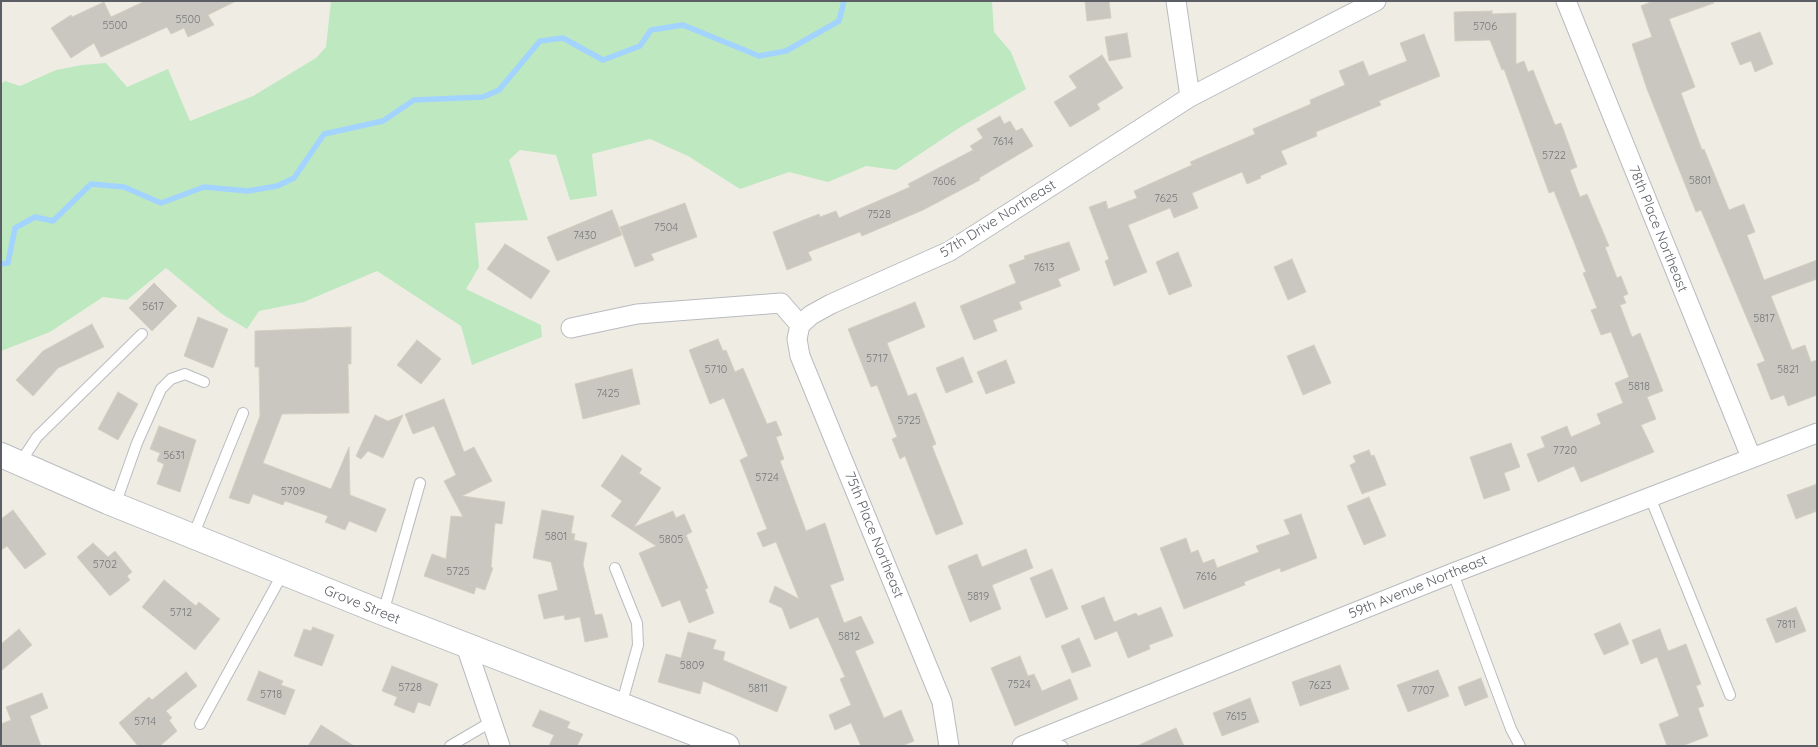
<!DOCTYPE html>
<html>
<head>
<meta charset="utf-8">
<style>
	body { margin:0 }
	#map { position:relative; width:1818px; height:747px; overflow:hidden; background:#efede3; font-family:Quicksand,sans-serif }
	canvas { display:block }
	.frame { position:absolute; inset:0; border:2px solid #5b5f65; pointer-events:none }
</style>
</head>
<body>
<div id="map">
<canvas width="1818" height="747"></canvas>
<div class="frame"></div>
</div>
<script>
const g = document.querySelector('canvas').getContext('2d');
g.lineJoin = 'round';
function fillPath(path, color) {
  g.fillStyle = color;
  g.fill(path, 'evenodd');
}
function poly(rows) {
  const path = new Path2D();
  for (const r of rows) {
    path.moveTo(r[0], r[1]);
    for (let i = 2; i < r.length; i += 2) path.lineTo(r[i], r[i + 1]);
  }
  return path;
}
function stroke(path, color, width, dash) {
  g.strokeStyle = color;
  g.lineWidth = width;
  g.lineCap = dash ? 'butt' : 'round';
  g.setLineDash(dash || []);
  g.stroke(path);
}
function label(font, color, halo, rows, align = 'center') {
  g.font = font + ' Quicksand,sans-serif';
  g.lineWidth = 5;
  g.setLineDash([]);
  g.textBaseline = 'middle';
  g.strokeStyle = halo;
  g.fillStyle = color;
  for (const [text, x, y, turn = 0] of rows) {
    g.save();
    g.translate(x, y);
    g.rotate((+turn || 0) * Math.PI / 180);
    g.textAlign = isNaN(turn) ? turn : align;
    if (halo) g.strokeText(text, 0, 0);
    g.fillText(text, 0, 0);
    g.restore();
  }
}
fillPath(poly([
	[331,1,992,1,994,32,1011,52,1026,89,959,128,896,170,866,166,828,182,789,172,740,189,688,156,650,139,592,154,597,196,570,200,556,155,520,150,509,160,528,220,475,223,479,267,466,289,541,325,542,337,472,365,461,326,377,271,304,302,259,311,247,329,222,314,166,268,127,300,103,297,50,332,1,351,1,84,5,81,20,86,56,70,82,65,106,63,127,87,168,69,190,121,253,96,316,58,326,47]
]), '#bee8c0');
stroke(poly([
	[1,264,8,263,15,228,35,217,53,221,91,184,124,187,161,203,204,187,248,191,277,186,294,178,324,134,383,121,414,100,483,97,499,90,540,41,563,38,603,60,640,46,651,30,683,25,759,56,786,51,839,21,844,1]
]), '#a3d3ff', 5.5);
const building = poly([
	[145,1,236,1,208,15,214,25,188,37,184,28,171,34,167,27,101,57,94,43,71,58,51,28,71,15,72,17,104,2,111,17,145,1],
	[1085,1,1109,1,1111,18,1087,21,1085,1],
	[1653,1,1713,1,1714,3,1669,19,1695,87,1681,93,1702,150,1704,149,1729,210,1744,204,1755,232,1747,235,1764,280,1817,260,1817,279,1771,296,1792,350,1805,345,1811,362,1817,360,1817,395,1788,406,1784,395,1771,400,1757,364,1765,361,1701,210,1696,212,1647,89,1632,44,1652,37,1641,6,1653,1],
	[1492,11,1492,14,1516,13,1516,64,1524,61,1528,72,1533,70,1555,125,1561,123,1577,167,1570,170,1580,197,1587,194,1609,246,1605,247,1617,278,1621,276,1628,294,1623,296,1626,303,1620,305,1632,337,1640,333,1663,391,1647,397,1656,419,1641,425,1654,452,1581,482,1574,466,1538,482,1527,454,1545,447,1541,437,1567,426,1571,437,1601,424,1597,414,1623,403,1615,383,1629,377,1611,332,1601,335,1591,310,1597,308,1583,273,1586,272,1554,191,1549,193,1504,69,1502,70,1490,40,1455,41,1454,12,1492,11],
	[1760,32,1773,64,1755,72,1751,61,1740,65,1731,43,1760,32],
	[1127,33,1131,57,1109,61,1105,37,1127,33],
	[1424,34,1440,76,1379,101,1381,105,1316,132,1317,136,1281,151,1287,164,1260,176,1261,178,1247,184,1242,172,1192,193,1198,208,1174,218,1170,208,1128,225,1147,272,1114,286,1105,261,1109,259,1089,207,1106,201,1108,209,1137,198,1134,191,1192,165,1190,162,1255,134,1253,129,1311,104,1310,100,1345,85,1339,71,1363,61,1369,76,1407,61,1400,43,1424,34],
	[1102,55,1123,88,1097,104,1100,109,1070,127,1054,102,1077,88,1069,76,1102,55],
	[1000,116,1004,124,1010,121,1016,131,1022,128,1033,146,979,178,980,180,923,210,862,236,860,232,808,252,812,260,787,270,773,232,819,214,820,217,836,211,839,218,910,187,908,184,973,150,970,146,983,138,977,129,1000,116],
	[685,203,697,237,651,254,654,260,635,267,620,227,685,203],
	[612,210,622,235,557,261,547,237,612,210],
	[1069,242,1080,270,1058,279,1061,286,1019,302,1022,309,993,320,997,331,974,340,960,306,1016,283,1009,265,1025,259,1024,256,1069,242],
	[505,244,550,271,531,299,487,269,505,244],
	[1178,252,1192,286,1169,295,1156,262,1178,252],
	[1292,259,1306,292,1288,300,1274,267,1292,259],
	[154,283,177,306,152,331,129,308,154,283],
	[915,302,925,327,887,343,908,396,916,393,936,444,932,446,963,524,936,535,905,456,900,459,892,439,897,437,877,385,871,387,848,329,915,302],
	[198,317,228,329,213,368,184,356,198,317],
	[92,324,104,347,58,368,33,396,16,380,43,351,92,324],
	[351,327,351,364,348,364,349,413,282,414,263,463,331,489,349,447,350,495,386,509,376,532,349,521,345,530,325,522,328,516,285,501,283,505,253,494,249,504,229,498,260,416,259,367,255,367,255,331,351,327],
	[718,339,723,351,726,350,735,372,743,368,767,424,776,421,782,435,776,437,784,459,780,461,806,531,825,523,844,580,830,585,844,623,861,616,874,643,855,651,884,718,901,710,914,741,902,746,861,746,851,723,835,730,829,715,851,705,840,679,845,677,818,617,790,629,782,608,769,602,775,586,799,599,776,542,763,547,757,533,767,529,740,460,748,456,724,398,710,404,689,350,718,339],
	[417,340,441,359,421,384,397,365,417,340],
	[1314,345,1331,383,1303,395,1287,356,1314,345],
	[963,357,973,382,946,393,936,368,963,357],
	[1006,360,1015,383,986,394,977,372,1006,360],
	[632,369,640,404,583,419,575,384,632,369],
	[118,392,138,404,118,440,98,429,118,392],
	[444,399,464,452,474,447,492,481,462,496,505,502,502,524,495,523,491,567,493,568,485,590,476,587,474,594,424,576,432,554,446,559,451,516,463,517,444,481,456,475,434,426,413,434,405,414,444,399],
	[375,415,388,421,403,415,383,458,368,451,361,459,356,456,375,415],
	[159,426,196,440,180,492,157,484,164,464,157,461,160,453,150,449,159,426],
	[1511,443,1520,467,1504,473,1510,490,1484,499,1470,457,1511,443],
	[1369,450,1371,456,1374,455,1386,485,1362,494,1350,465,1356,462,1353,456,1369,450],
	[622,455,642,469,639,473,661,488,634,527,673,511,676,518,684,514,692,532,686,535,708,588,705,589,714,613,689,623,680,600,662,607,639,553,656,546,611,516,622,501,601,486,622,455],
	[1817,484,1817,511,1796,519,1787,495,1817,484],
	[1369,497,1386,536,1364,545,1347,506,1369,497],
	[13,510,46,554,25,569,7,546,1,550,1,519,13,510],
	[542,510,574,516,571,533,575,534,574,540,587,543,583,564,595,615,602,614,608,637,585,642,580,617,565,620,564,615,544,619,538,595,558,590,551,562,533,558,542,510],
	[1301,514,1317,558,1281,572,1280,568,1244,582,1245,585,1184,609,1160,548,1186,538,1191,553,1198,550,1203,563,1214,559,1217,568,1259,552,1256,546,1290,534,1284,520,1301,514],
	[93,543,108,557,115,551,132,572,127,576,130,580,110,596,77,557,93,543],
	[1026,549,1033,568,992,585,1001,609,970,622,948,566,977,554,982,567,1026,549],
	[1052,569,1068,609,1046,618,1030,578,1052,569],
	[164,580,196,606,199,602,220,619,195,650,142,607,164,580],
	[1104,597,1114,622,1136,613,1138,616,1161,607,1173,636,1149,645,1150,649,1128,658,1117,631,1095,640,1081,606,1104,597],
	[1796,607,1806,631,1776,643,1766,619,1796,607],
	[1620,623,1629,644,1604,655,1594,634,1620,623],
	[313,627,334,635,322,666,294,656,304,629,311,631,313,627],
	[19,629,32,645,1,671,1,644,19,629],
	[1660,629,1668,651,1686,644,1701,684,1696,686,1704,706,1698,708,1708,736,1682,746,1667,746,1659,724,1679,716,1657,657,1641,664,1632,640,1660,629],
	[688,632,716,640,713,649,725,652,723,660,787,687,777,712,703,681,700,694,658,682,666,654,681,658,688,632],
	[1079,638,1091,666,1072,673,1061,646,1079,638],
	[1020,656,1028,676,1034,674,1042,691,1070,679,1078,699,1015,726,991,668,1020,656],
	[1340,665,1349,689,1300,706,1292,682,1340,665],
	[392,666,438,684,430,706,418,702,414,713,394,705,397,697,382,691,392,666],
	[1438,670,1449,696,1408,712,1397,685,1438,670],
	[259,671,283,681,281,685,295,690,285,715,247,700,259,671],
	[186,672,197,686,166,711,172,718,169,720,177,731,160,746,138,746,119,723,149,697,152,700,186,672],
	[1481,678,1488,697,1465,706,1458,687,1481,678],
	[42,693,48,708,30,716,41,746,1,746,1,724,11,720,6,707,42,693],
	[1250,698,1259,722,1222,736,1213,713,1250,698],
	[540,710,570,722,567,728,583,734,577,746,549,746,554,735,532,726,540,710],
	[321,725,354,746,308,746,321,725],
	[1176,728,1184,746,1137,746,1176,728]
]);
fillPath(building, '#cac7c0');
stroke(building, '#d4cfc1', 1);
const service = poly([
	[20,463,37,437,142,334],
	[1650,497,1730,695],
	[115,505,137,443,161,389,171,379,185,374,204,382],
	[193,536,243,413],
	[615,568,637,623,638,645,621,706],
	[1453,573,1511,729,1520,746],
	[383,613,420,483],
	[200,724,283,573],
	[1043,738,1062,746],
	[450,746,491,722]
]);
const minor = poly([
	[1176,1,1190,97],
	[1566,1,1751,457],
	[800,325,797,339,800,356,942,702,949,746],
	[571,328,637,314,781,303,800,325,811,315,831,304,950,251,1190,97,1376,1],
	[466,646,500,746],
	[1022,746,1453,573,1817,433]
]);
const tertiary = poly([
	[1,455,108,502,383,613,727,746]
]);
stroke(service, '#b8bbc0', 12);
stroke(minor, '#b8bbc0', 21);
stroke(tertiary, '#b8bbc0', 26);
stroke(service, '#fff', 10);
stroke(minor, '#fff', 19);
stroke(tertiary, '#fff', 24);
label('11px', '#77797c', null, [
	["5500",188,20],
	["5500",115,26],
	["5706",1485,27],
	["7614",1003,142],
	["5722",1554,156],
	["5801",1700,181],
	["7606",944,182],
	["7625",1166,199],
	["7528",879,215],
	["7504",666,228],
	["7430",585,236],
	["7613",1044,268],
	["5617",153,307],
	["5817",1764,319],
	["5717",877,359],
	["5710",716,370],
	["5821",1788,370],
	["5818",1639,387],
	["7425",608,394],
	["5725",909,421],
	["7720",1565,451],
	["5631",174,456],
	["5724",767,478],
	["5709",293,492],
	["5801",556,537],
	["5805",671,540],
	["5702",105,565],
	["5725",458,572],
	["7616",1206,577],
	["5819",978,597],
	["5712",181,613],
	["7811",1786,625],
	["5812",849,637],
	["5809",692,666],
	["7524",1019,685],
	["7623",1320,686],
	["5728",410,688],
	["5811",758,689],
	["7707",1423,691],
	["5718",271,695],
	["7615",1236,717],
	["5714",145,722]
]);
label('14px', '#5b5f65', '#fff', [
	["57th Drive Northeast",998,219,-32],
	["78th Place Northeast",1658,229,68],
	["75th Place Northeast",874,535,68],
	["59th Avenue Northeast",1418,587,-22],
	["Grove Street",362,605,22]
]);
</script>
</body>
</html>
